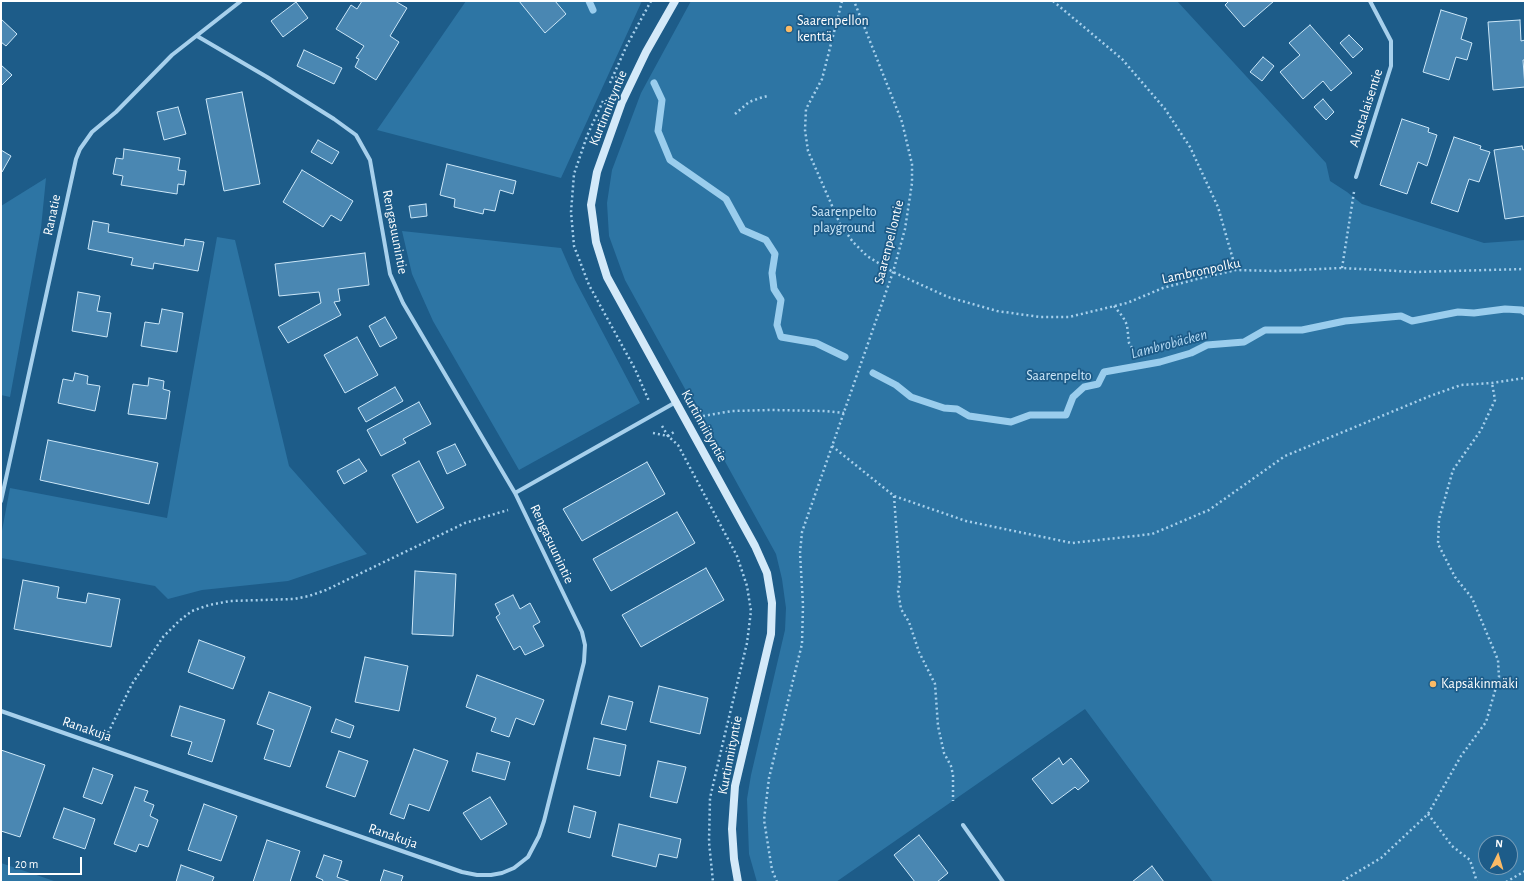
<!DOCTYPE html>
<html>
<head>
<meta charset="utf-8">
<style>
	body { margin:0 }
	#map { position:relative; width:1526px; height:883px; overflow:hidden; background:#1d5c89; font-family:"Alegreya Sans",sans-serif }
	canvas { display:block }
	.frame { position:absolute; inset:0; border:2px solid #fff; pointer-events:none }
	.north { position:absolute; left:1478px; top:835px; width:40px; height:40px; box-sizing:border-box; background:#1d5c89; border:1px solid #779db8; border-radius:50%; rotate:5deg; font-size:11px; font-weight:700; line-height:16px; text-align:center; color:#fff }
	.north::after { content:''; display:block; margin:auto; width:14px; height:18px; background:#fbba65; clip-path:polygon(50% 0,100% 100%,50% 72%,0 100%) }
	.scale { position:absolute; left:8px; top:857px; width:74px; height:18px; box-sizing:border-box; border:2px solid #fff; border-top:0; padding-left:5px; font-size:12px; line-height:14px; white-space:nowrap; color:#fff; -webkit-text-stroke:3px #1d5c89; paint-order:stroke }
</style>
</head>
<body>
<div id="map">
<canvas width="1526" height="883"></canvas>
<div class="frame"></div>
<div class="north">N</div>
<div class="scale">20 m</div>
</div>
<script>
const g = document.querySelector('canvas').getContext('2d');
g.lineJoin = 'round';
function fillPath(path, color) {
  g.fillStyle = color;
  g.fill(path, 'evenodd');
}
function poly(rows) {
  const path = new Path2D();
  for (const r of rows) {
    path.moveTo(r[0], r[1]);
    for (let i = 2; i < r.length; i += 2) path.lineTo(r[i], r[i + 1]);
  }
  return path;
}
function stroke(path, color, width, dash) {
  g.strokeStyle = color;
  g.lineWidth = width;
  g.lineCap = dash ? 'butt' : 'round';
  g.setLineDash(dash || []);
  g.stroke(path);
}
function label(font, color, halo, rows, align = 'center') {
  g.font = font + ' "Alegreya Sans",sans-serif';
  g.lineWidth = 3.5;
  g.setLineDash([]);
  g.textBaseline = 'middle';
  g.strokeStyle = halo;
  g.fillStyle = color;
  for (const [text, x, y, turn = 0] of rows) {
    g.save();
    g.translate(x, y);
    g.rotate((+turn || 0) * Math.PI / 180);
    g.textAlign = isNaN(turn) ? turn : align;
    if (halo) g.strokeText(text, 0, 0);
    g.fillText(text, 0, 0);
    g.restore();
  }
}
fillPath(poly([
	[466,1,642,1,561,178,377,130],
	[691,1,1177,1,1326,163,1330,181,1347,192,1362,204,1484,243,1525,240,1525,882,1213,882,1085,709,836,882,757,882,749,854,747,799,751,775,785,630,786,608,782,579,776,554,625,280,609,236,607,203,612,170,641,93],
	[1486,843,1510,843,1510,867,1486,867],
	[46,178,41,228,10,397,1,395,1,206],
	[402,231,561,248,575,280,640,403,519,470,433,321,412,274],
	[217,237,235,240,289,466,367,554,288,581,202,590,168,599,155,586,1,558,1,536,10,488,167,518],
	[1,863,57,882,1,882]
]), '#2d75a4');
stroke(poly([
	[589,1,593,10],
	[654,83,662,100,658,131,670,160,726,199,743,230,766,240,775,254,772,273,774,289,781,300,777,325,781,337,816,343,845,357],
	[873,373,896,385,911,397,944,408,957,409,969,416,1011,422,1030,415,1066,415,1073,397,1084,387,1098,384,1104,372,1160,362,1191,353,1207,345,1244,342,1265,330,1302,330,1345,321,1401,316,1412,321,1458,312,1474,313,1505,309,1522,310,1525,312]
]), '#9acded', 7);
const building = poly([
	[362,1,395,1,407,8,390,36,399,42,376,80,355,67,359,59,356,58,364,46,336,29,351,5,357,9,362,1],
	[519,1,555,1,566,14,545,33,519,1],
	[1229,1,1274,1,1244,27,1225,5,1229,1],
	[296,2,308,18,283,37,271,21,296,2],
	[1441,10,1467,18,1461,39,1472,43,1467,60,1456,57,1449,80,1423,72,1441,10],
	[1,19,17,34,6,46,1,42,1,19],
	[1520,20,1521,41,1525,40,1525,60,1523,60,1525,87,1493,90,1488,22,1520,20],
	[1310,25,1352,73,1331,91,1323,81,1303,99,1280,72,1300,55,1289,43,1310,25],
	[1349,35,1363,49,1353,58,1340,43,1349,35],
	[304,50,342,68,334,84,297,66,304,50],
	[1263,57,1274,66,1262,81,1250,72,1263,57],
	[1,65,12,75,1,86,1,65],
	[242,92,260,184,224,191,206,99,242,92],
	[1323,99,1334,112,1326,120,1314,107,1323,99],
	[178,107,186,134,164,140,157,112,178,107],
	[1402,119,1429,128,1428,132,1437,135,1427,166,1418,162,1407,194,1380,185,1402,119],
	[1454,137,1481,146,1480,149,1490,152,1479,182,1469,179,1458,212,1431,203,1454,137],
	[318,140,339,152,332,164,311,152,318,140],
	[1522,146,1523,150,1525,149,1525,216,1505,219,1494,150,1522,146],
	[124,149,180,158,178,170,186,171,184,185,178,184,177,194,121,185,123,176,113,174,116,158,123,159,124,149],
	[1,150,11,156,2,172,1,172,1,150],
	[447,164,516,181,513,194,500,190,495,211,484,209,483,214,454,207,455,199,440,195,447,164],
	[302,170,353,201,341,221,331,215,323,227,283,202,302,170],
	[426,204,427,216,411,218,409,206,426,204],
	[93,221,109,224,108,232,184,246,185,239,204,242,198,271,154,263,153,269,131,265,133,258,88,249,93,221],
	[365,253,369,285,338,289,340,301,334,302,341,315,288,343,278,327,321,303,319,292,279,296,275,264,365,253],
	[78,292,100,296,97,311,111,313,107,337,72,331,78,292],
	[162,309,183,313,177,352,141,346,145,322,159,324,162,309],
	[385,317,397,338,380,347,369,326,385,317],
	[357,337,378,375,345,393,324,355,357,337],
	[75,373,88,376,87,384,100,386,95,411,58,403,63,379,73,381,75,373],
	[149,378,164,381,163,389,170,391,166,419,128,414,133,384,148,386,149,378],
	[395,387,403,401,366,422,358,408,395,387],
	[419,402,431,424,403,439,406,443,381,456,367,430,419,402],
	[48,440,158,463,149,504,40,480,48,440],
	[455,444,466,465,447,474,437,452,455,444],
	[359,459,367,471,344,484,337,471,359,459],
	[419,461,444,508,417,523,392,475,419,461],
	[647,462,665,494,582,541,563,509,647,462],
	[677,512,695,543,611,591,593,559,677,512],
	[706,568,724,600,641,647,622,615,706,568],
	[415,571,456,574,453,636,412,634,415,571],
	[23,580,59,587,57,598,86,603,88,593,120,599,111,647,14,629,23,580],
	[513,595,520,609,530,603,540,622,533,626,544,646,525,655,520,646,514,650,496,617,500,614,495,604,513,595],
	[199,640,245,657,233,689,188,672,199,640],
	[365,657,408,666,399,711,355,702,365,657],
	[477,675,544,700,534,725,516,718,509,737,491,731,496,718,466,707,477,675],
	[659,686,708,698,700,734,650,722,659,686],
	[269,692,311,707,290,767,264,759,274,730,257,724,269,692],
	[609,696,633,702,626,730,601,724,609,696],
	[180,706,225,720,212,762,188,754,192,742,171,736,180,706],
	[336,719,354,726,350,738,331,732,336,719],
	[594,738,626,745,620,776,587,769,594,738],
	[414,749,448,761,429,811,409,804,404,819,390,814,414,749],
	[1,750,45,765,20,837,1,831,1,750],
	[339,751,368,761,355,797,326,787,339,751],
	[477,753,510,762,505,780,472,771,477,753],
	[1059,758,1063,765,1071,758,1089,781,1078,790,1075,787,1052,804,1032,779,1059,758],
	[658,761,686,767,677,803,650,797,658,761],
	[93,768,113,775,102,804,83,797,93,768],
	[135,787,148,791,144,801,154,805,150,816,158,820,148,847,139,844,136,852,114,844,135,787],
	[490,797,507,824,481,840,463,813,490,797],
	[204,804,237,816,221,861,188,850,204,804],
	[574,806,596,812,590,838,568,832,574,806],
	[64,808,95,819,85,849,53,838,64,808],
	[619,824,681,839,677,858,659,854,656,867,612,856,619,824],
	[919,835,948,873,937,882,915,882,894,855,919,835],
	[267,840,300,851,290,882,253,882,267,840],
	[324,855,342,861,337,877,351,882,322,882,323,880,316,877,324,855],
	[181,865,214,877,212,882,176,882,181,865],
	[1152,866,1164,882,1132,882,1152,866],
	[384,870,403,876,401,882,380,882,384,870]
]);
fillPath(building, '#4a87b2');
stroke(building, '#cce7f8', 1);
stroke(poly([
	[842,1,822,79,806,109,805,130,808,151,840,224,853,242,867,256,893,272,948,297,997,311,1040,317,1069,317,1127,303,1163,288,1197,279,1236,270,1276,271,1342,268,1415,272,1525,269],
	[1053,1,1122,59,1165,109,1190,147,1218,207,1236,270],
	[610,83,627,45,651,1],
	[603,101,587,136,574,174,571,212,574,246,589,285,635,369,649,401],
	[735,114,749,102,760,98,768,96],
	[1342,268,1354,192],
	[1114,306,1123,317,1127,325,1129,343,1134,351],
	[703,416,732,411,771,410,825,411,844,413],
	[662,426,668,436,678,445,737,556,747,586,751,611,747,643,724,738,710,798,709,842,713,882],
	[653,433,668,436,674,432],
	[832,446,894,496,966,521,1072,543,1152,534,1209,510,1285,456,1430,396,1461,385,1492,383,1525,378],
	[894,496,900,580,898,591,901,609,909,622,919,652,935,684,938,726,944,753,951,766,953,775,953,801],
	[108,733,132,684,163,637,179,621,192,611,209,605,230,601,294,599,309,596,326,590,465,523,508,510],
	[1428,814,1452,846,1470,860,1477,882],
	[777,882,772,870,764,820,769,778,802,644,803,605,800,553,802,532,893,272,905,229,912,183,912,164,902,122,854,1],
	[1343,882,1344,880,1381,858,1428,814,1461,756,1486,722,1499,677,1498,660,1472,598,1455,577,1438,544,1439,519,1453,470,1481,430,1495,400,1492,383],
	[1506,882,1525,871]
]), '#a7d0ec', 2.5, [2, 3]);
stroke(poly([
	[1356,177,1391,66,1391,41,1370,1],
	[515,493,676,402],
	[1,501,76,159,80,149,92,132,116,112,172,55,241,1],
	[1,711,462,872,477,875,491,875,502,873,514,868,528,857,539,836,544,821,584,662,585,645,582,632,515,493,403,303,390,274,370,160,356,135,334,119,267,77,197,36],
	[963,825,1003,882]
]), '#a7d0ec', 4);
stroke(poly([
	[675,1,646,52,622,102,597,172,591,205,596,242,607,277,755,546,767,573,772,603,771,634,735,786,732,829,734,859,738,882]
]), '#d3e9f9', 8);
for (const [x, y, r, color] of [
	[789,29,4,"#fbba65"],
	[1433,684,4,"#fbba65"]
]) {
  const dot = new Path2D();
  dot.arc(x, y, r, 0, 2 * Math.PI);
  g.fillStyle = color;
  g.fill(dot);
  stroke(dot, '#1d5c89', 1.5);
}
label('14px', '#fff', '#1d5c89', [
	["Saarenpellon",797,21],
	["kenttä",797,37],
	["Kapsäkinmäki",1441,684]
], 'left');
label('14px', '#fff', '#1d5c89', [
	["Kurtinniityntie",608,108,-68],
	["Alustalaisentie",1366,108,-72],
	["Ranatie",52,215,-78],
	["Rengasuunintie",395,232,79],
	["Saarenpellontie",889,242,-76],
	["Lambronpolku",1201,271,-12],
	["Kurtinniityntie",704,426,61],
	["Rengasuunintie",552,544,65],
	["Ranakuja",87,729,19],
	["Kurtinniityntie",730,755,-79],
	["Ranakuja",393,836,19]
]);
label('14px', '#cce7f8', '#1d5c89', [
	["Saarenpelto",844,212],
	["playground",844,228],
	["Saarenpelto",1059,376]
]);
label('italic 15px', '#b3d9f3', '#1d5c89', [
	["Lambrobäcken",1169,344,-15]
]);
</script>
</body>
</html>
